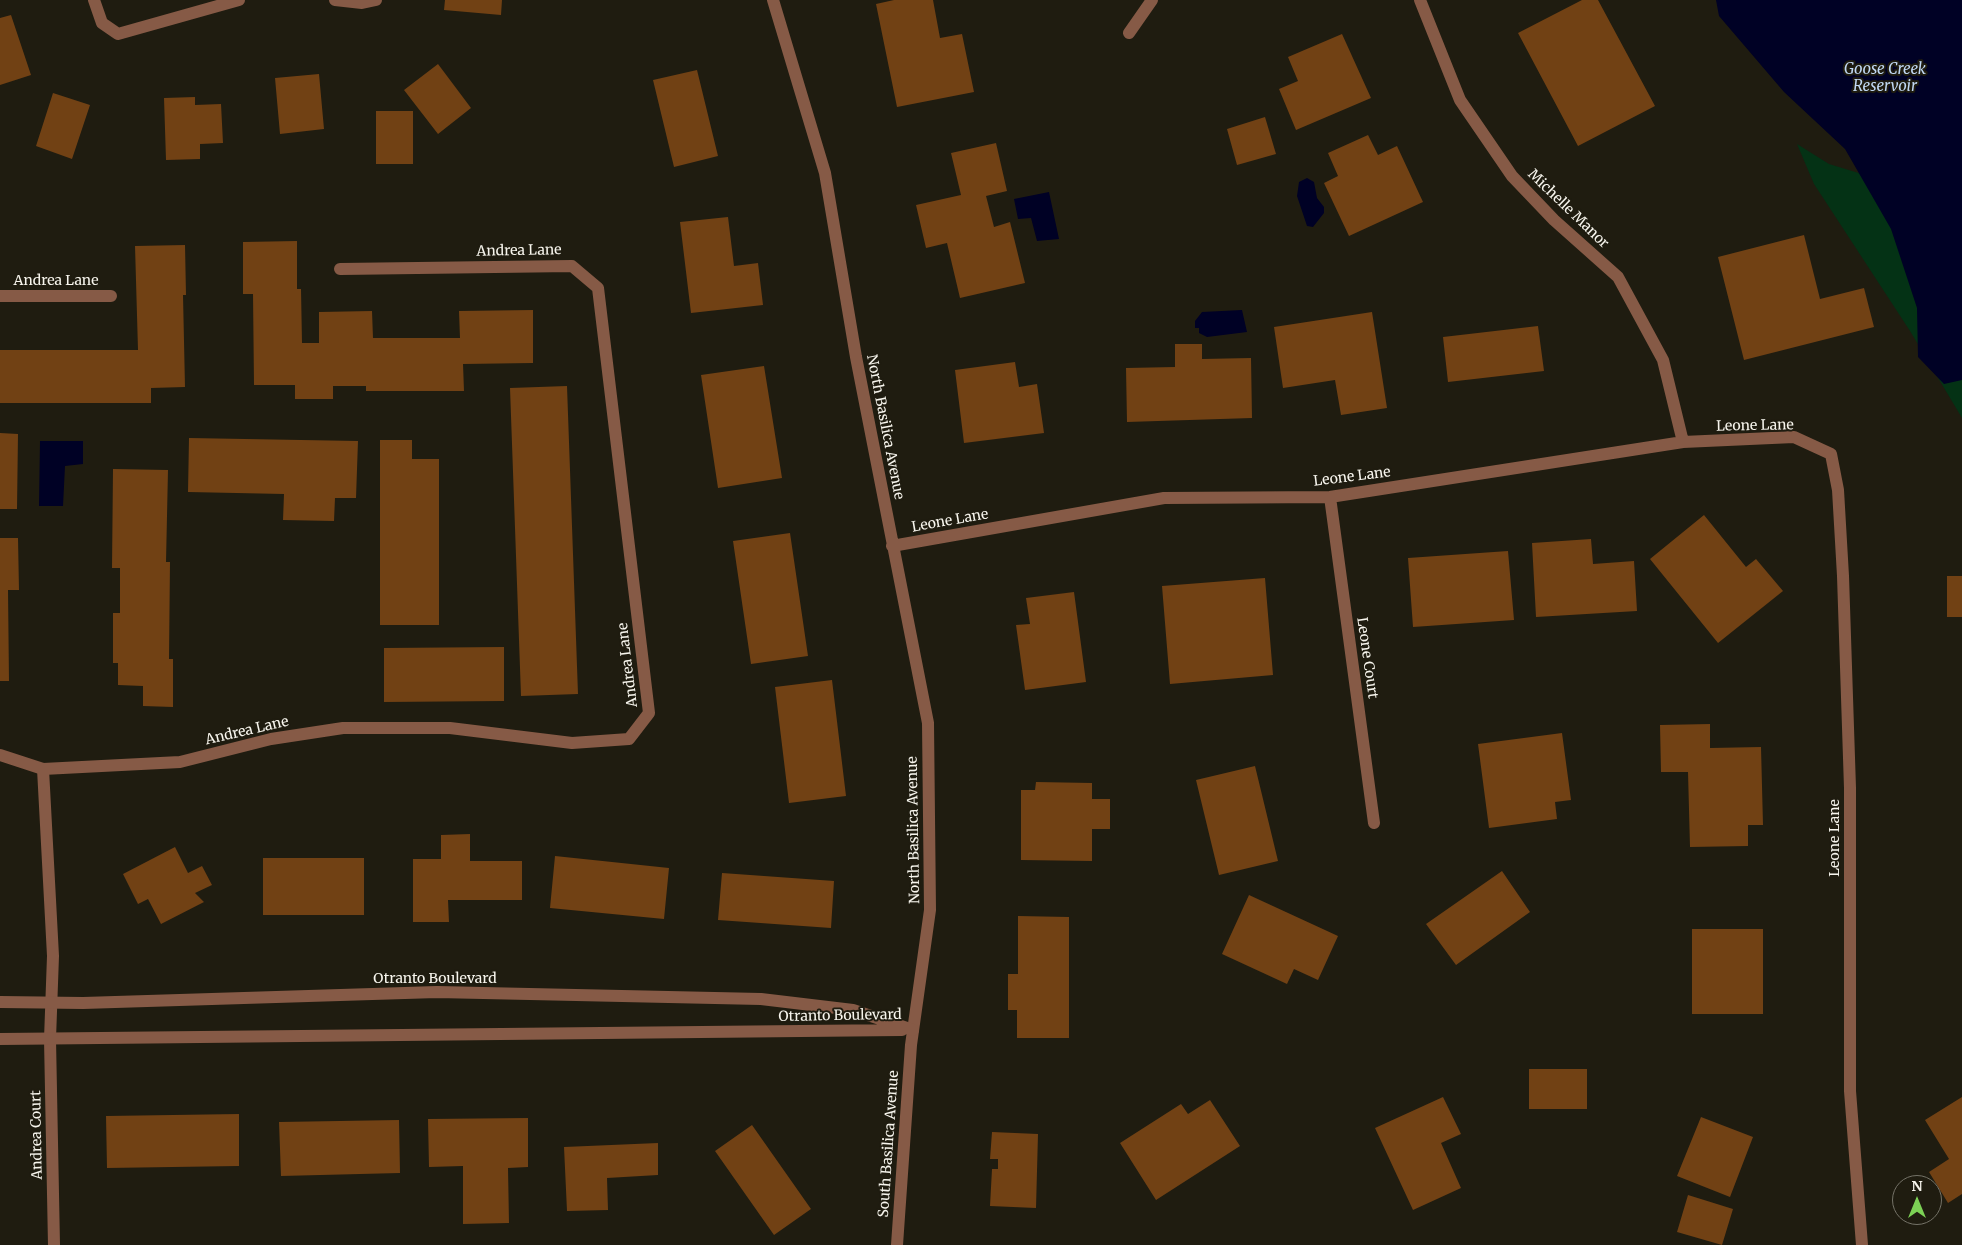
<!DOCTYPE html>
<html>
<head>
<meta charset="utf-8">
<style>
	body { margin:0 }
	#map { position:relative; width:1962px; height:1245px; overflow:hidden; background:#1f1c10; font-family:Merriweather,serif }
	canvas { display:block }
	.north { position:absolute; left:1892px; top:1175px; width:50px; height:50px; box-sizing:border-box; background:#1f1c10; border:1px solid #757368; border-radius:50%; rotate:0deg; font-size:14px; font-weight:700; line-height:20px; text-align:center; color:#f7f5ed }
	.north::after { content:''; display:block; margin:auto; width:18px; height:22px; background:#7cd155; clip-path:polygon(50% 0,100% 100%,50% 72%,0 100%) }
</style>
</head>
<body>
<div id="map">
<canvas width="1962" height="1245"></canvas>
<div class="north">N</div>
</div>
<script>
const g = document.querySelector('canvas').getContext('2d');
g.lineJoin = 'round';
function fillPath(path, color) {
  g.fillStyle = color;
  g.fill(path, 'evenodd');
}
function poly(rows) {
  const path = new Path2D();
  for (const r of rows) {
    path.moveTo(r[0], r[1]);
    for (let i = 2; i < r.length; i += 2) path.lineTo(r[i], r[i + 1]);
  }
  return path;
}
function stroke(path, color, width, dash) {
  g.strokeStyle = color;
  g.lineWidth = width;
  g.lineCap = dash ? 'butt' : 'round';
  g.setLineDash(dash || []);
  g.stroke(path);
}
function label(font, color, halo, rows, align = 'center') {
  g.font = font + ' Merriweather,serif';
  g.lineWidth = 4;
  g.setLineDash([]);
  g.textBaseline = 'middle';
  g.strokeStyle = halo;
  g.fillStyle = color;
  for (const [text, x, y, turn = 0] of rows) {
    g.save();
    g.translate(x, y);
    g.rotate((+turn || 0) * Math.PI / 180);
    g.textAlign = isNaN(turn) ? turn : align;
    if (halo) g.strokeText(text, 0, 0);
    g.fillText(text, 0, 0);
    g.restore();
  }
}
fillPath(poly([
	[1797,144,1829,164,1875,178,1962,175,1962,418,1910,331,1814,184]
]), '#043215');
fillPath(poly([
	[1716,0,1962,0,1962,380,1944,384,1918,357,1917,308,1891,229,1845,149,1784,92,1719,16],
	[1307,178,1314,182,1317,198,1324,207,1324,213,1313,227,1307,226,1297,196,1299,182],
	[1049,192,1059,239,1037,241,1031,218,1018,219,1014,199],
	[1242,310,1247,332,1207,337,1199,333,1199,328,1195,328,1195,321,1202,312],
	[40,441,83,441,83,464,65,466,63,506,39,506]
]), '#000125');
fillPath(poly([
	[445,0,502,0,501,15,444,10],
	[894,0,933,0,940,38,962,34,974,92,897,107,876,4],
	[1582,0,1598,0,1655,106,1578,146,1518,33],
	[11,15,31,75,0,85,0,18],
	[1342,34,1371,98,1296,130,1279,89,1298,81,1288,57],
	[438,64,471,108,438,134,404,90],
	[697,70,718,156,674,167,653,80],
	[319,74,324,129,280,134,275,78],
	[53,93,90,105,72,159,36,146],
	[195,97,195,105,221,104,223,143,200,144,200,159,166,160,164,98],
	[376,111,413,111,413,164,376,164],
	[1265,117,1276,154,1237,165,1227,129],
	[1368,135,1378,155,1397,146,1423,202,1349,236,1324,183,1338,176,1328,153],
	[996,143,1007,191,986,196,994,227,1010,222,1025,283,960,298,947,243,926,248,916,205,961,195,951,153],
	[728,217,734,266,758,263,763,305,691,313,680,222],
	[1804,235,1820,299,1864,288,1874,327,1744,360,1718,257],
	[297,241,297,289,301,289,302,343,319,343,319,312,372,311,373,338,460,338,459,311,533,310,533,363,463,364,464,391,366,391,366,386,333,386,333,399,295,399,295,385,254,385,253,294,243,294,243,242],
	[185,245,186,295,183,295,185,387,151,388,151,403,0,403,0,350,138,350,135,246],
	[1372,312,1387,408,1341,415,1335,380,1283,388,1274,327],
	[1538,326,1544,371,1448,382,1443,337],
	[1175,344,1202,344,1202,359,1251,358,1252,418,1127,422,1126,368,1175,367],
	[1015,362,1019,387,1037,384,1044,433,964,443,955,370],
	[764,366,782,478,718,488,701,375],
	[567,386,578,694,521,696,510,388],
	[0,433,18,434,17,509,0,509],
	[189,438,358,441,356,498,335,498,334,521,283,520,284,494,188,492],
	[380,440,412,440,412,459,439,459,439,625,380,625],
	[113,469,168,470,166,562,170,562,169,659,173,659,173,707,143,706,143,686,118,685,118,663,113,663,113,613,120,613,120,568,112,568],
	[1704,515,1746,567,1756,559,1783,591,1718,643,1650,559],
	[790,533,808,656,751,664,733,541],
	[0,538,18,538,19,590,8,590,9,681,0,681],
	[1591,539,1593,564,1634,561,1637,611,1536,617,1532,543],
	[1508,551,1514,620,1413,627,1408,558],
	[1947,576,1962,576,1962,617,1947,617],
	[1265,578,1273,675,1170,684,1162,586],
	[1074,592,1086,682,1025,690,1016,625,1030,624,1026,598],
	[504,647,504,701,384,702,384,648],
	[832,680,846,796,789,803,775,687],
	[1710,724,1710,748,1761,747,1763,825,1748,825,1748,846,1690,847,1688,772,1661,772,1660,725],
	[1562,733,1571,800,1555,802,1557,819,1489,828,1478,744],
	[1255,766,1278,861,1219,875,1196,780],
	[1036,782,1092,783,1092,799,1110,799,1110,829,1092,829,1092,861,1021,860,1021,790,1035,790],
	[470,834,470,861,522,861,522,900,448,900,449,922,413,922,413,859,441,859,441,835],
	[175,847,188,873,202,866,212,885,195,893,204,902,161,924,148,899,138,904,123,874],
	[555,856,669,868,664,919,550,908],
	[263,858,364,858,364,915,263,915],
	[1502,871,1530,912,1456,965,1426,924],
	[722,873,834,881,831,928,718,920],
	[1249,895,1338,936,1318,980,1294,969,1287,984,1222,954],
	[1018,916,1069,917,1069,1038,1017,1038,1017,1010,1008,1010,1008,974,1018,974],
	[1692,929,1763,929,1763,1014,1692,1014],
	[1529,1069,1587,1069,1587,1109,1529,1109],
	[1443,1097,1461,1134,1441,1143,1461,1188,1413,1210,1375,1128],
	[1962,1097,1962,1194,1948,1203,1929,1172,1949,1159,1925,1120],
	[1210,1100,1240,1146,1156,1200,1120,1143,1181,1104,1188,1114],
	[239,1114,239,1166,107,1168,106,1116],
	[1701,1117,1753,1137,1730,1197,1677,1176],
	[528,1118,528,1167,508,1168,509,1223,463,1224,463,1166,429,1167,428,1119],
	[399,1120,400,1173,281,1176,279,1122],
	[752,1125,811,1209,774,1235,715,1151],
	[992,1132,1038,1134,1036,1208,990,1206,992,1169,998,1169,998,1159,990,1159],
	[658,1143,658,1175,607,1178,608,1210,567,1211,564,1147],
	[1688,1195,1733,1209,1722,1245,1677,1232]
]), '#714114');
stroke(poly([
	[94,0,102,23,118,34,239,0],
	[335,0,362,3,376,0],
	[773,0,825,173,856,357,928,723,930,910,911,1045,897,1245],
	[1420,0,1460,100,1512,176,1554,220,1618,277,1663,360,1683,442],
	[1129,33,1152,0],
	[0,296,111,296],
	[1330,497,1374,823],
	[892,546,1164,498,1330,497,1683,442,1794,437,1831,454,1838,490,1843,576,1850,788,1850,1091,1862,1245],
	[0,755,43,769,180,762,271,739,343,728,450,728,572,743,629,739,649,713,598,288,572,266,340,269],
	[43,769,53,956,50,1039,54,1245]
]), '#865a46', 12);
stroke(poly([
	[0,1002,83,1003,437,992,761,999,853,1010,913,1030],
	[0,1039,902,1030]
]), '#865a46', 12);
label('14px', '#f7f5ed', '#1f1c10', [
	["Michelle Manor",1568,209,44],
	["Andrea Lane",519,251,-1],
	["Andrea Lane",56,281],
	["Leone Lane",1755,426,-1],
	["North Basilica Avenue",885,427,79],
	["Leone Lane",1352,477,-7],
	["Leone Lane",950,521,-10],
	["Leone Court",1367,658,82],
	["Andrea Lane",628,665,-97],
	["Andrea Lane",247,731,-13],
	["North Basilica Avenue",914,830,-91],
	["Leone Lane",1835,838,-90],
	["Otranto Boulevard",435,979],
	["Otranto Boulevard",840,1016,-1],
	["Andrea Court",37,1135,-91],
	["South Basilica Avenue",889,1144,-86]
]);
label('italic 15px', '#c1d8f4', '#1f1c10', [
	["Goose Creek",1885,70],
	["Reservoir",1885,87]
]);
</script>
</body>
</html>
